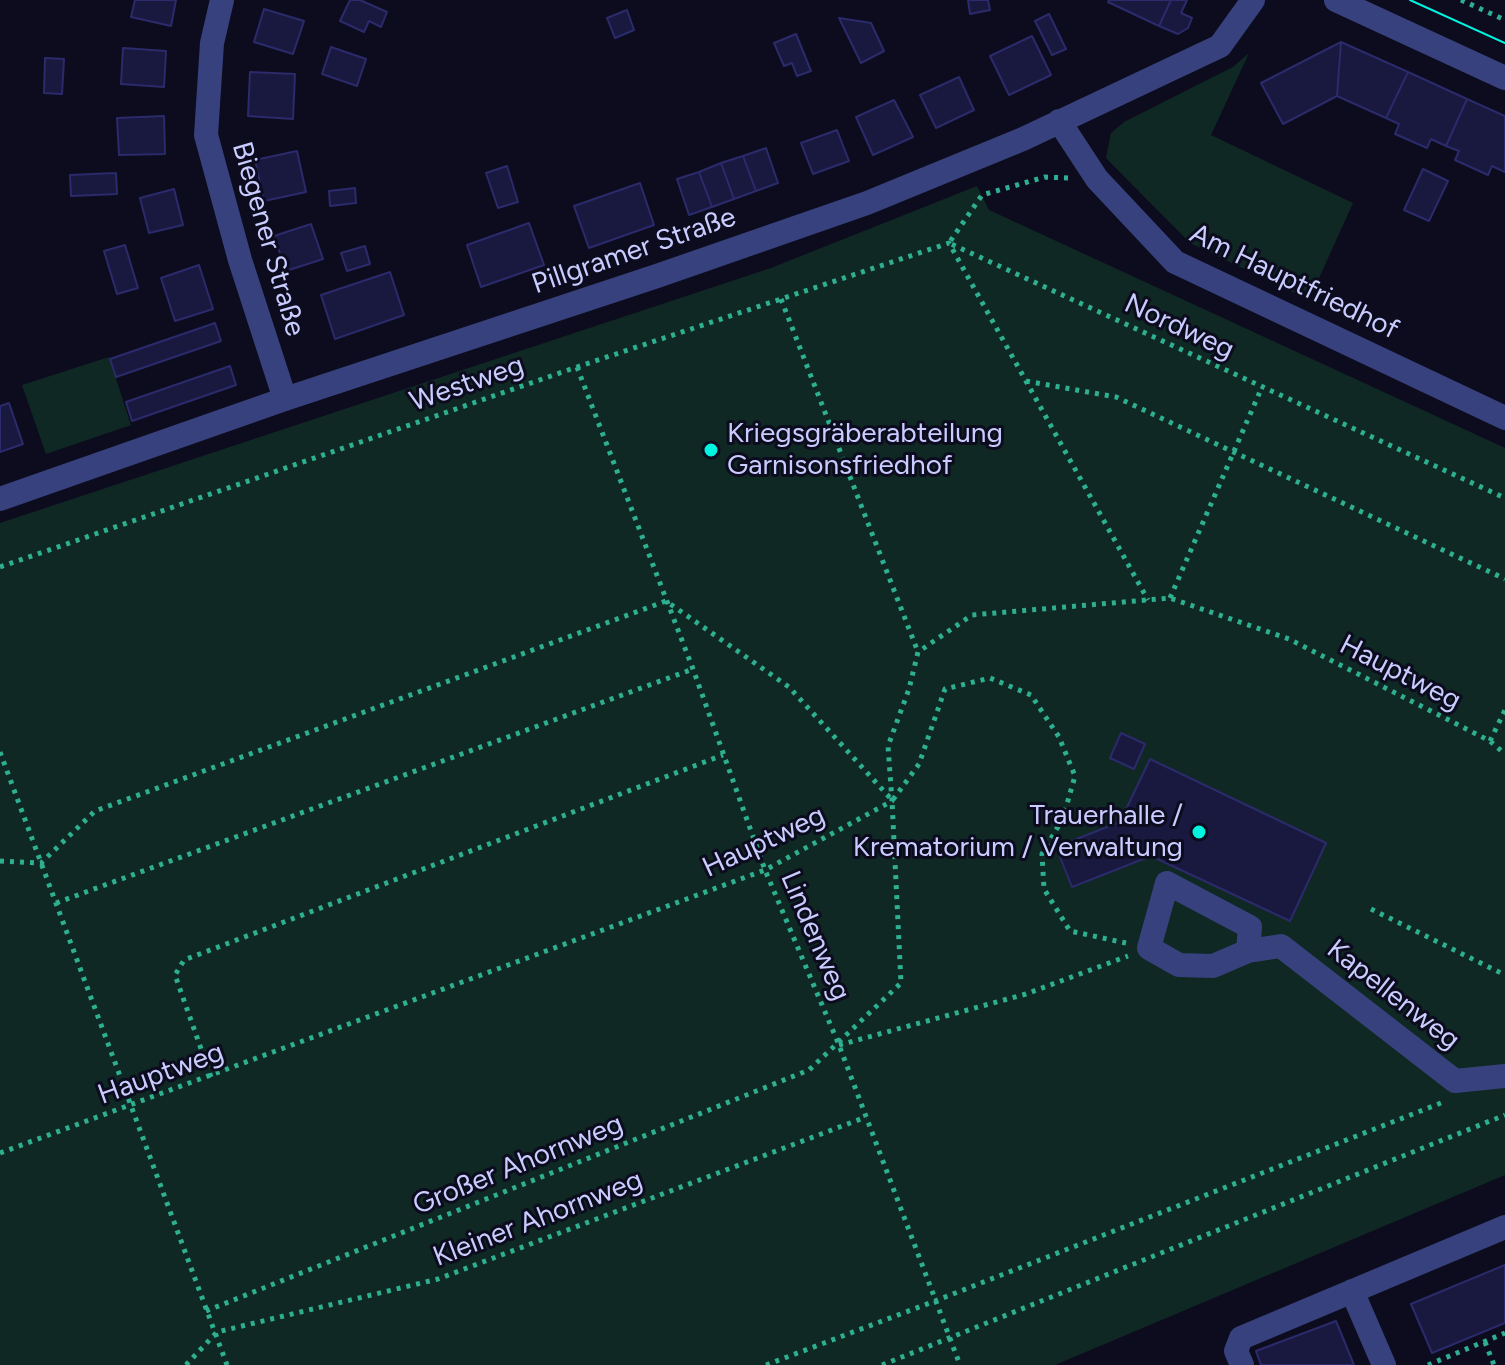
<!DOCTYPE html>
<html>
<head>
<meta charset="utf-8">
<style>
	body { margin:0 }
	canvas { display:block; background:#0c0c1e }
</style>
</head>
<body>
<canvas width="1505" height="1365"></canvas>
<script>
const g = document.querySelector('canvas').getContext('2d');
g.lineJoin = 'round';
function fillPath(path, color) {
  g.fillStyle = color;
  g.fill(path, 'evenodd');
}
function poly(rows) {
  const path = new Path2D();
  for (const r of rows) {
    path.moveTo(r[0], r[1]);
    for (let i = 2; i < r.length; i += 2) path.lineTo(r[i], r[i + 1]);
  }
  return path;
}
function stroke(path, color, width, dash) {
  g.strokeStyle = color;
  g.lineWidth = width;
  g.lineCap = dash ? 'butt' : 'round';
  g.setLineDash(dash || []);
  g.stroke(path);
}
function label(font, color, halo, rows, align = 'center') {
  g.font = font + ' Figtree,sans-serif';
  g.lineWidth = 6;
  g.setLineDash([]);
  g.textBaseline = 'middle';
  g.strokeStyle = halo;
  g.fillStyle = color;
  for (const [text, x, y, turn = 0] of rows) {
    g.save();
    g.translate(x, y);
    g.rotate((+turn || 0) * Math.PI / 180);
    g.textAlign = isNaN(turn) ? turn : align;
    if (halo) g.strokeText(text, 0, 0);
    g.fillText(text, 0, 0);
    g.restore();
  }
}
fillPath(poly([
	[1249,53,1211,135,1353,203,1309,300,1190,243,1106,158,1111,133,1124,122,1233,67],
	[977,186,989,210,1505,448,1505,1175,1055,1365,0,1365,0,523,771,268],
	[109,357,131,425,46,454,22,385]
]), '#0f2823');
const building = poly([
	[135,0,176,0,171,26,131,17,135,0],
	[350,0,360,0,387,12,381,27,369,21,364,32,340,21,350,0],
	[968,0,988,0,990,10,970,14,968,0],
	[1109,0,1171,0,1159,26,1108,2,1109,0],
	[1171,0,1187,0,1181,13,1192,18,1188,28,1178,34,1159,26,1171,0],
	[264,9,304,21,293,54,254,42,264,9],
	[627,10,634,30,615,38,607,18,627,10],
	[1049,14,1066,49,1052,55,1035,21,1049,14],
	[839,18,871,23,884,51,861,63,839,18],
	[796,34,811,71,797,76,792,63,784,66,774,43,796,34],
	[1032,36,1051,75,1009,95,990,56,1032,36],
	[1341,42,1408,72,1386,118,1337,96,1341,42],
	[1341,42,1337,96,1283,124,1261,83,1341,42],
	[331,47,366,59,357,86,322,74,331,47],
	[123,48,166,51,164,87,121,84,123,48],
	[45,58,64,59,62,94,44,93,45,58],
	[250,72,295,74,293,119,248,116,250,72],
	[1408,72,1467,99,1446,146,1431,139,1427,148,1395,134,1399,124,1386,118,1408,72],
	[959,77,974,110,936,128,920,95,959,77],
	[1467,99,1505,116,1505,172,1492,166,1488,175,1455,160,1459,151,1446,146,1467,99],
	[894,100,913,137,873,155,856,117,894,100],
	[164,116,165,154,119,155,117,118,164,116],
	[837,130,849,161,813,174,801,143,837,130],
	[766,148,778,183,756,191,743,156,766,148],
	[297,151,306,192,264,201,255,160,297,151],
	[743,156,756,191,734,199,721,163,743,156],
	[721,163,734,199,712,207,699,172,721,163],
	[507,166,518,202,498,208,486,173,507,166],
	[1423,169,1448,181,1429,221,1404,210,1423,169],
	[699,172,712,207,689,215,677,179,699,172],
	[116,173,117,194,71,196,70,175,116,173],
	[640,183,654,225,589,248,574,206,640,183],
	[355,188,356,203,330,206,329,191,355,188],
	[174,189,183,225,149,233,140,198,174,189],
	[529,223,544,265,481,287,467,245,529,223],
	[311,224,323,259,286,271,274,236,311,224],
	[125,245,138,288,117,294,104,251,125,245],
	[365,246,370,264,347,271,341,253,365,246],
	[199,265,213,309,175,321,161,278,199,265],
	[390,272,404,315,335,339,321,295,390,272],
	[215,323,221,341,116,377,110,359,215,323],
	[230,366,236,385,132,421,126,402,230,366],
	[9,403,23,444,0,452,0,406,9,403],
	[1121,733,1145,744,1134,769,1110,758,1121,733],
	[1150,759,1326,843,1290,921,1151,856,1072,887,1056,847,1120,822,1150,759],
	[1505,1265,1505,1323,1432,1353,1411,1304,1505,1265],
	[1336,1321,1354,1365,1261,1365,1256,1351,1336,1321]
]);
fillPath(building, '#19183f');
stroke(building, '#2b2a6b', 2);
stroke(poly([
	[1461,0,1505,20],
	[1068,178,1045,177,982,195,949,243,1505,498],
	[781,299,918,652],
	[577,367,693,669,765,870,839,1045,960,1365],
	[1026,381,1116,397,1505,579],
	[0,567,577,367,949,243,1148,600],
	[1170,598,1262,387],
	[1490,741,1505,710],
	[0,752,227,1365],
	[0,861,41,863,95,811,666,601,789,687,892,800],
	[56,903,693,669],
	[1371,909,1505,975],
	[839,1045,1026,994,1128,956],
	[211,1077,175,975,184,960,723,755],
	[0,1153,765,870,892,801,888,746,909,689,918,652,972,615,1170,598,1289,639,1490,741,1505,754],
	[206,1311,809,1070,901,983,892,801,919,764,945,689,990,678,1031,695,1059,737,1075,776,1063,818,1042,854,1044,889,1070,931,1126,943],
	[1485,1342,1494,1365],
	[186,1365,217,1332,438,1279,866,1117],
	[766,1365,935,1301,1441,1103],
	[882,1365,1505,1115],
	[1428,1365,1505,1333]
]), '#2daf90', 5, [4, 6]);
stroke(poly([
	[222,0,212,43,206,135,240,260,285,399],
	[1336,0,1505,78],
	[1059,121,1097,179,1175,262,1505,418],
	[0,499,285,399,657,276,867,203,1023,139,1220,46,1253,0],
	[1248,951,1250,927,1167,883,1149,948,1179,965,1213,966,1248,951,1281,946,1455,1081,1505,1076],
	[1352,1291,1384,1365],
	[1242,1365,1236,1351,1241,1338,1505,1227]
]), '#37417d', 24);
stroke(poly([
	[1410,0,1505,43]
]), '#00f4e0', 2);
for (const [x, y, r, color] of [
	[711,450,8,"#00f4e0"],
	[1199,832,8,"#00f4e0"]
]) {
  const dot = new Path2D();
  dot.arc(x, y, r, 0, 2 * Math.PI);
  g.fillStyle = color;
  g.fill(dot);
  stroke(dot, '#0c0c1e', 3);
}
label('28px', '#c9ccff', '#0c0c1e', [
	["Biegener Straße",268,239,74],
	["Pillgramer Straße",634,251,-19],
	["Am Hauptfriedhof",1294,282,26],
	["Nordweg",1179,327,25],
	["Westweg",467,384,-19],
	["Hauptweg",1400,673,27],
	["Hauptweg",764,842,-25],
	["Lindenweg",815,936,67],
	["Kapellenweg",1393,995,38],
	["Hauptweg",161,1074,-20],
	["Großer Ahornweg",518,1165,-22],
	["Kleiner Ahornweg",538,1219,-21]
]);
label('28px', '#c9ccff', '#0c0c1e', [
	["Kriegsgräberabteilung",727,434],
	["Garnisonsfriedhof",727,466],
	["Trauerhalle /",1183,816,"right"],
	["Krematorium / Verwaltung",1183,848,"right"]
], 'left');
</script>
</body>
</html>
